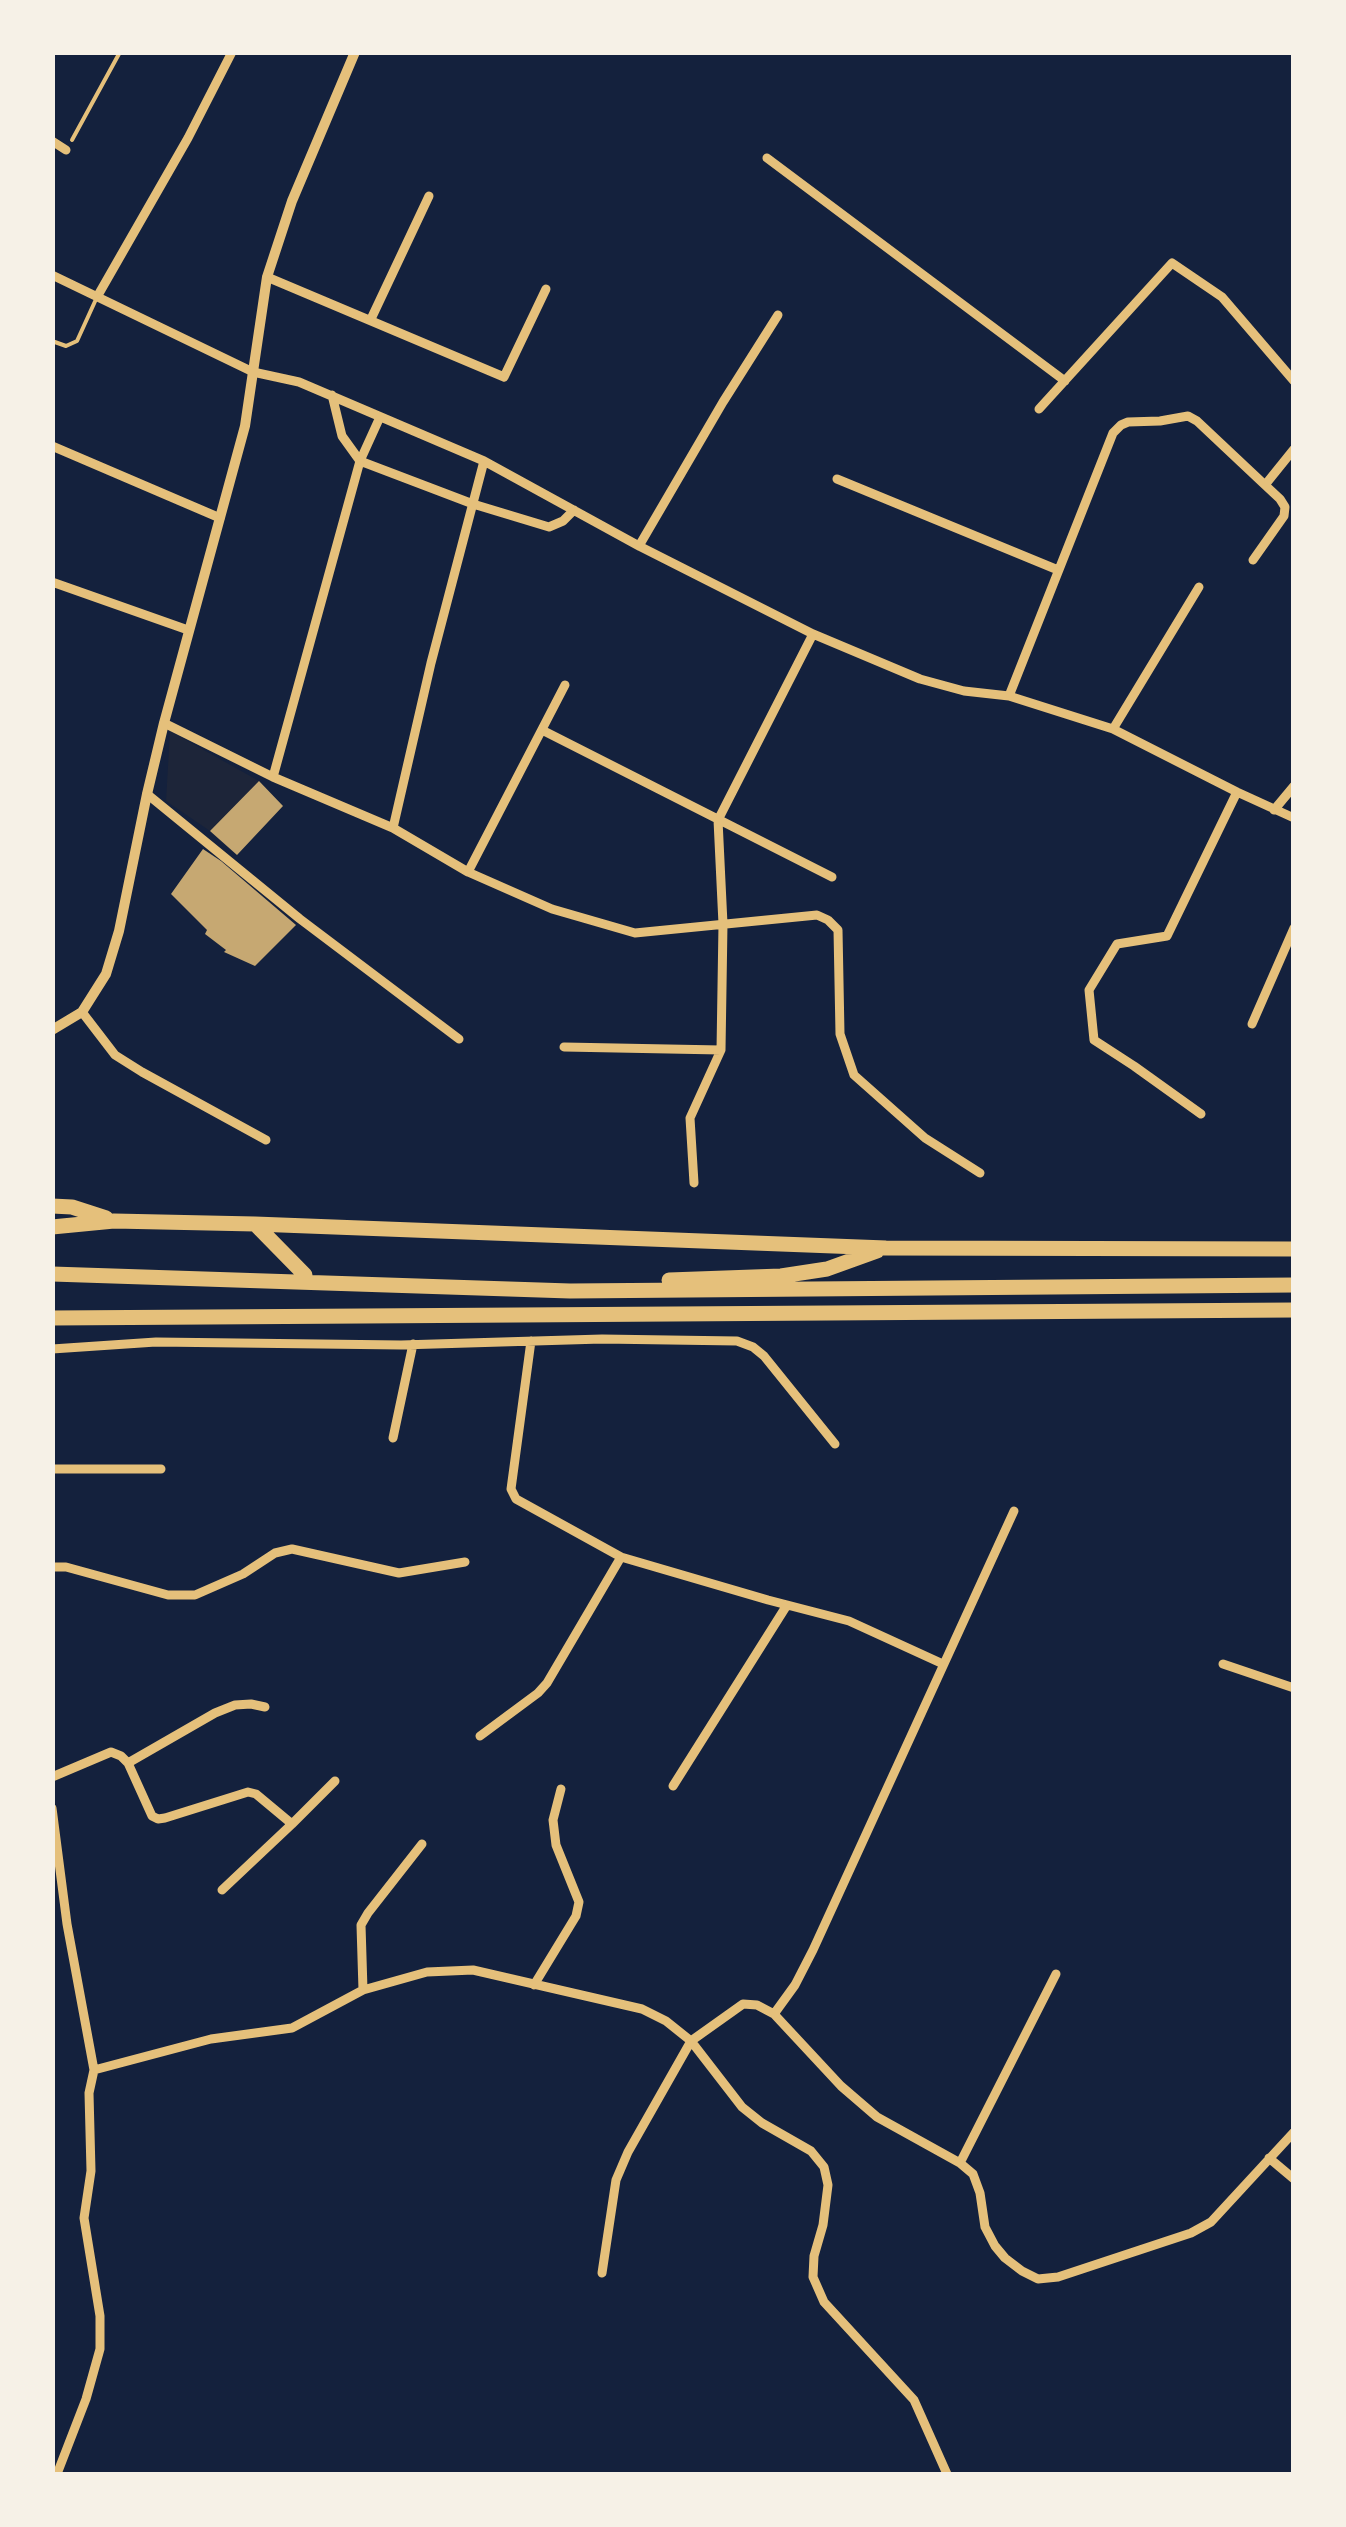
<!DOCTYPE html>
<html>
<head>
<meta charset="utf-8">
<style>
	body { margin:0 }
	#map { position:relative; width:1346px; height:2527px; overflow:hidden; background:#14213d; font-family:"Space Grotesk",sans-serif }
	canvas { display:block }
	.frame { position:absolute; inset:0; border:55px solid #f6f1e7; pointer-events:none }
</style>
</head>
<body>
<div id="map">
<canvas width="1346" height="2527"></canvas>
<div class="frame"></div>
</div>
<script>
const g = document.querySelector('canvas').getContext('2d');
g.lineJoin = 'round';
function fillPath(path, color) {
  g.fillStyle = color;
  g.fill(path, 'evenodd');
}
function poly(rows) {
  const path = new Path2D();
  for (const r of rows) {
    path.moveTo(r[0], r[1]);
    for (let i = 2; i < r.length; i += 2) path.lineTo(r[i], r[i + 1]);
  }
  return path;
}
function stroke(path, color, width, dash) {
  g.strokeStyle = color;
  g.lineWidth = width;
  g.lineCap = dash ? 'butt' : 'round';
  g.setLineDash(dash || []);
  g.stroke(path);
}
fillPath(poly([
	[170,731,259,781,210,831,166,801]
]), '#1d2539');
fillPath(poly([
	[259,781,283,806,237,855,210,831],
	[203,849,221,861,296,925,255,966,224,952,226,950,205,934,207,930,171,894]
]), '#c6a872');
stroke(poly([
	[72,140,120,52]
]), '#e5c07b', 4);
stroke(poly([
	[52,341,66,346,77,341,97,297]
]), '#e5c07b', 4);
stroke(poly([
	[52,141,66,150],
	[767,158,1065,381],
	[52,275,253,372,299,382,484,461,639,546,813,634,920,679,964,691,1009,696,1113,729,1237,792,1294,818],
	[267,277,504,377,546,289],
	[97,297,188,138,232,52],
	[371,319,429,196],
	[332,395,342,436,360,461,473,504,549,527,563,521,574,510],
	[1039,409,1172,263,1222,297,1294,381],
	[52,446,220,518],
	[837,479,1058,570],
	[639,546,723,402,778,315],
	[1253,560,1284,516,1285,507,1280,499,1265,485,1294,449],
	[52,582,188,630],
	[1009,696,1113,433,1121,425,1128,422,1160,421,1188,416,1197,421,1265,485],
	[164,723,273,777,393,828,468,872,552,909,635,933,817,915,828,920,838,930,840,1034,854,1075,925,1138,980,1173],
	[1113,729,1199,587],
	[542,730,832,877],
	[273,777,360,461,380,417],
	[147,794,300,919,459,1039],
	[1274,810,1294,786],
	[393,828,431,663,484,461],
	[468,872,565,685],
	[82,1012,115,1055,142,1072,266,1140],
	[1252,1024,1294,928],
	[564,1047,721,1050],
	[1201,1114,1134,1066,1094,1040,1089,990,1117,944,1167,936,1237,792],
	[694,1183,690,1118,721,1050,723,924,718,820,813,634],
	[531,1341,511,1489,516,1499,621,1557,768,1600,849,1621,943,1664],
	[52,1349,156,1342,401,1345,602,1339,737,1341,753,1347,764,1356,835,1444],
	[393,1438,413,1344],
	[52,1469,161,1469],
	[52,1567,66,1567,168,1595,195,1595,243,1574,275,1553,292,1549,399,1573,465,1562],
	[1223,1664,1294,1688],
	[480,1736,538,1693,547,1683,621,1557],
	[128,1763,215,1713,235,1705,251,1704,265,1707],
	[52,1777,111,1752,121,1756,128,1763,152,1816,158,1819,165,1818,248,1792,256,1794,292,1824,222,1890],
	[673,1786,787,1605],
	[52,1808,67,1924,94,2070,89,2093,91,2171,84,2218,100,2316,100,2349,86,2399,57,2474],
	[292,1824,335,1781],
	[534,1985,576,1916,579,1902,556,1845,553,1820,561,1789],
	[363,1990,361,1925,368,1913,422,1844],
	[774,2014,795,1985,813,1950,1014,1511],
	[94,2070,211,2039,292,2028,363,1990,427,1972,473,1970,642,2009,666,2021,691,2041,742,2107,762,2123,811,2151,824,2167,828,2185,823,2225,814,2256,813,2277,824,2302,914,2400,947,2474],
	[1269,2158,1294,2179],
	[960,2163,1056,1974],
	[602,2273,616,2180,628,2152,691,2041,743,2004,757,2005,774,2014,841,2086,877,2117,960,2163,973,2174,980,2193,985,2227,995,2246,1005,2258,1022,2271,1038,2279,1058,2277,1191,2233,1211,2222,1294,2132]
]), '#e5c07b', 9);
stroke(poly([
	[52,1030,82,1012,106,974,119,931,147,794,164,723,245,426,267,277,292,201,355,52]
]), '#e5c07b', 10);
stroke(poly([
	[52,1206,72,1207,106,1218],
	[255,1224,305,1275],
	[52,1227,114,1221,255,1224,886,1248,1294,1249],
	[52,1274,570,1291,1294,1285],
	[669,1280,781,1276,827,1269,877,1251],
	[52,1318,1294,1310]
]), '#e5c07b', 15);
</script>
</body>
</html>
